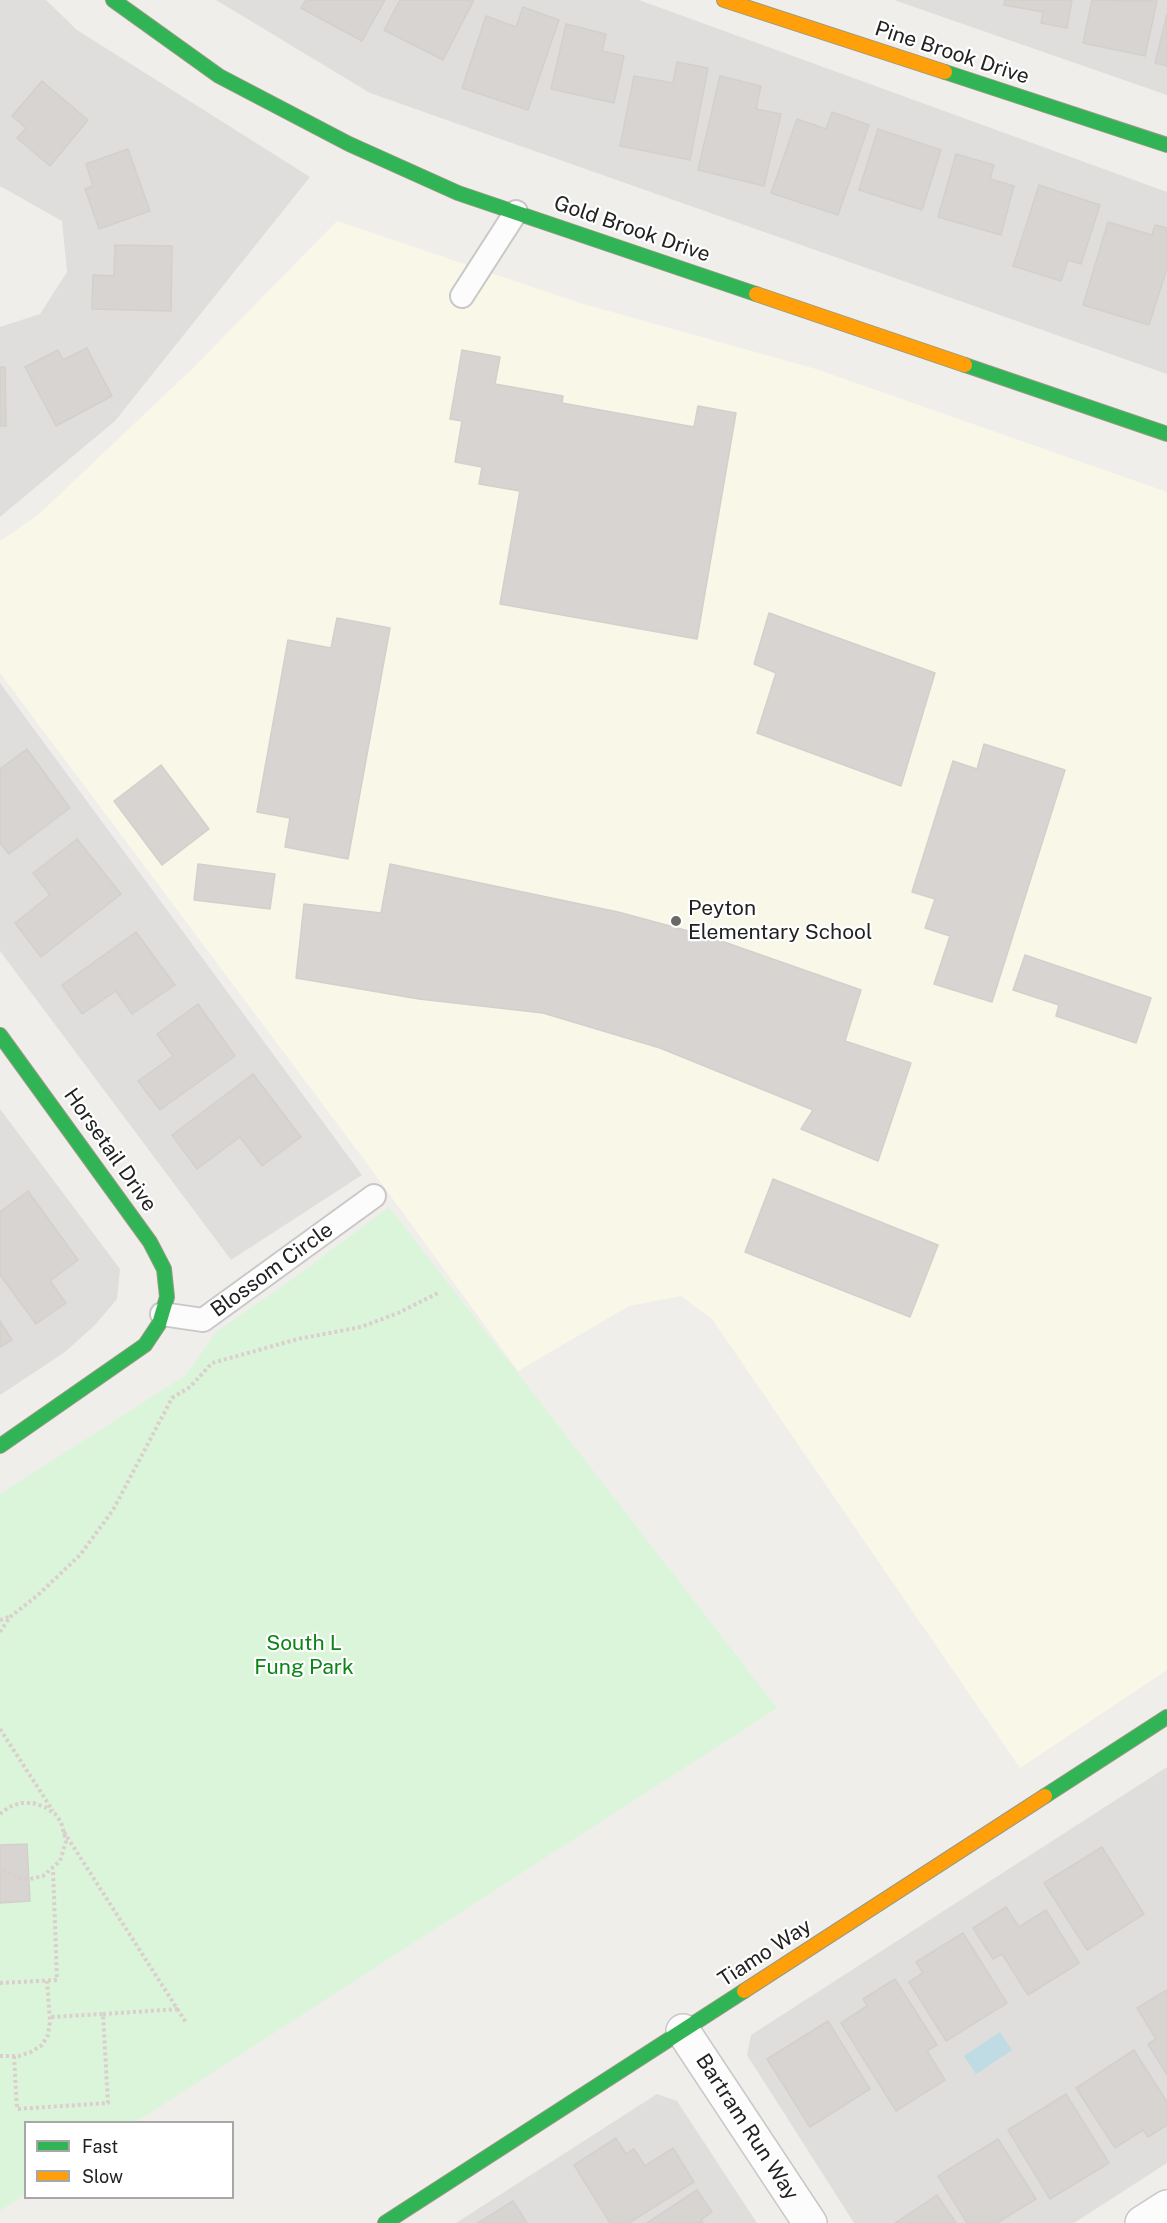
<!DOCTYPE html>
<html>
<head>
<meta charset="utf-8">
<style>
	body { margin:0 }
	#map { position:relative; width:1167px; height:2223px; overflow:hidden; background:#f0eeeb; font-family:"Public Sans",sans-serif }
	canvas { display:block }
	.legend { position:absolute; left:24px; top:2121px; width:210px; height:78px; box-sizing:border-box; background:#fff; border:2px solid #a7a7a7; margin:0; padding:8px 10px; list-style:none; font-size:18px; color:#222 }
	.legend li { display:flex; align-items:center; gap:12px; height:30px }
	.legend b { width:30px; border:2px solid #a7a7a7 }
</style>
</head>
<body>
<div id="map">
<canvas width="1167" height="2223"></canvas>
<ul class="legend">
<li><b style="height:8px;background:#30b455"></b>Fast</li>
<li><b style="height:8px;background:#ff9f0a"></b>Slow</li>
</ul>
</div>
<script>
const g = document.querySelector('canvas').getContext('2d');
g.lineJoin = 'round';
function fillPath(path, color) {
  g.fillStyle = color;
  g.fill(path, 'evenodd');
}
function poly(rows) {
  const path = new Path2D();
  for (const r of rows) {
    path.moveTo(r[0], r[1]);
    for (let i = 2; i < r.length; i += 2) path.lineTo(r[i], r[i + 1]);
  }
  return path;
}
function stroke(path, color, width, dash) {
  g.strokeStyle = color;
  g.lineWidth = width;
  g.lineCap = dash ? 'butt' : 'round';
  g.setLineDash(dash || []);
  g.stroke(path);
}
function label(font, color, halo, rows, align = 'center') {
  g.font = font + ' "Public Sans",sans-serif';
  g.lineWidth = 4.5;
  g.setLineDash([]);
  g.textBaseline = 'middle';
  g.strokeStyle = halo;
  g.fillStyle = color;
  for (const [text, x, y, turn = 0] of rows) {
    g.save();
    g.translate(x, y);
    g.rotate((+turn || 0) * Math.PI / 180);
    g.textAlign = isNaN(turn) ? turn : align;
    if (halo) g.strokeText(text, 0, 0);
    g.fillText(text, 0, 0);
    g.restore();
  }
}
fillPath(poly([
	[0,0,46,0,77,30,310,177,115,421,0,517,0,327,40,314,67,272,62,221,0,186],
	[216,0,639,0,1167,192,1167,374,370,93],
	[894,0,1167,0,1167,95],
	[0,683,362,1175,231,1260,0,951],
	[0,1109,120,1269,117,1299,95,1325,65,1352,0,1395],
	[1167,1767,1167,2163,1074,2223,854,2223,747,2055,751,2035],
	[657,2094,677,2101,757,2223,456,2223]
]), '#dfdedc');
fillPath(poly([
	[337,221,580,303,816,369,1167,492,1167,1670,1020,1768,712,1319,681,1296,629,1306,518,1371,371,1169,0,673,0,541,38,515,193,368]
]), '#f8f7e8');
fillPath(poly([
	[389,1207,777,1708,136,2122,26,2122,25,2194,0,2211,0,1494,186,1375,216,1332,291,1280]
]), '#daf5da');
fillPath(poly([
	[1000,2032,1012,2050,976,2074,964,2056]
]), '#bfdbe3');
const building = poly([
	[306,0,385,0,362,41,301,8,306,0],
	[400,0,474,0,443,60,384,30,400,0],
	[1005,0,1072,0,1067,28,1041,23,1043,12,1004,5,1005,0],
	[1092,0,1157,1,1145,56,1083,43,1092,0],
	[523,7,559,20,528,110,462,88,486,16,516,27,523,7],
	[1167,14,1167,66,1155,63,1167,14],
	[566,24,606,34,602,51,624,56,614,103,551,89,566,24],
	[677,62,708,68,690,160,620,146,634,76,673,83,677,62],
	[720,76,761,86,756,109,781,114,764,186,698,170,720,76],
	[42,81,88,120,50,166,17,138,26,128,12,116,42,81],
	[832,112,869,125,838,215,771,193,797,119,826,129,832,112],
	[878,129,941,150,922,210,859,190,878,129],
	[128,149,150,211,99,229,85,189,93,186,86,164,128,149],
	[956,154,994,165,990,179,1014,186,1001,235,938,217,956,154],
	[1039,185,1100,205,1081,264,1068,260,1061,281,1013,266,1039,185],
	[1108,222,1152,235,1155,225,1167,228,1167,268,1149,325,1083,305,1108,222],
	[115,245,172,246,171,311,92,309,93,275,114,276,115,245],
	[87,348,112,396,56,426,25,367,58,350,63,360,87,348],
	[462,350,500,357,495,384,563,396,562,403,694,427,698,406,736,413,697,639,500,604,520,491,479,484,482,467,455,462,462,421,450,419,462,350],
	[0,367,5,367,6,426,0,426,0,367],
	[769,613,935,673,901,786,757,733,776,673,754,664,769,613],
	[337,618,390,628,348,859,285,847,290,818,257,812,288,640,331,648,337,618],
	[984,744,1065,770,992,1002,934,984,950,936,925,928,935,899,912,892,953,761,977,769,984,744],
	[27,749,70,808,9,854,0,843,0,769,27,749],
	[161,765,209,829,162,865,114,801,161,765],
	[77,839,121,894,41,957,15,923,50,895,33,873,77,839],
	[198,864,275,874,270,909,194,900,198,864],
	[390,864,618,912,707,936,861,990,845,1041,911,1063,878,1161,801,1129,813,1110,660,1048,543,1013,419,999,296,978,304,904,381,913,390,864],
	[136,932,175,985,132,1014,116,991,82,1014,62,985,136,932],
	[1025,955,1151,998,1136,1043,1056,1016,1059,1005,1013,990,1025,955],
	[198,1004,235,1056,160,1110,138,1081,173,1056,157,1034,198,1004],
	[253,1074,301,1137,262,1166,240,1137,197,1169,172,1135,253,1074],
	[773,1179,938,1245,910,1317,745,1252,773,1179],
	[28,1191,78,1260,50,1281,66,1303,36,1324,0,1275,0,1212,28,1191],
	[0,1321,12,1340,0,1347,0,1321],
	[27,1844,30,1901,0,1903,0,1845,27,1844],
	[1102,1847,1144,1914,1087,1950,1044,1883,1102,1847],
	[1006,1907,1019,1927,1046,1910,1079,1963,1028,1995,1002,1954,993,1959,973,1928,1006,1907],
	[963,1933,1007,2003,946,2041,909,1982,923,1973,916,1962,963,1933],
	[895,1979,937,2045,927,2051,945,2080,896,2111,841,2023,867,2006,863,1999,895,1979],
	[1167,1990,1167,2075,1148,2044,1156,2039,1137,2008,1167,1990],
	[828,2021,870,2089,810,2127,767,2059,828,2021],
	[1134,2050,1167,2102,1167,2125,1148,2137,1143,2130,1115,2148,1076,2088,1134,2050],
	[1066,2094,1109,2163,1050,2199,1008,2130,1066,2094],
	[616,2138,626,2154,634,2149,645,2166,673,2148,694,2182,629,2223,610,2223,574,2165,616,2138],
	[998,2139,1036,2199,997,2223,967,2223,938,2176,998,2139],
	[697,2190,712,2212,701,2220,703,2223,647,2223,697,2190],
	[937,2195,956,2223,895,2223,937,2195],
	[513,2201,527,2223,478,2223,513,2201]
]);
fillPath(building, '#d7d4d2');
stroke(building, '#d3d0cc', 1.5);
const lane = poly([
	[462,296,516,212],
	[162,1314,203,1320,374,1196]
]);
const street = poly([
	[683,2031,810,2223],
	[1142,2223,1167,2207]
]);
const fast = poly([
	[113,0,219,76,349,144,458,193,756,294],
	[945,72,1167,145],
	[965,365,1167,434],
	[0,1035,150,1242,164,1269,167,1297,159,1324,145,1345,0,1446],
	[1045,1796,1167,1717],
	[385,2223,744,1991]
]);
const slow = poly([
	[724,0,945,72],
	[756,294,965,365],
	[744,1991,1045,1796]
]);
stroke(lane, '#c9c8c7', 26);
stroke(street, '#c9c8c7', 36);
stroke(fast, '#999a82', 16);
stroke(slow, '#999a82', 16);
stroke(poly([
	[0,1620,9,1617],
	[0,1632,10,1617,38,1595,80,1555,113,1510,172,1398,190,1387,212,1363,298,1339,361,1327,398,1313,438,1293],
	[0,1729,53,1811],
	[0,1814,9,1807,21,1803,33,1803,45,1807,55,1814,61,1822,66,1841,60,1861,43,1876,30,1879,17,1878,0,1867],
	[64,1832,187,2024],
	[0,1983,57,1980,53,1869],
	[103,2014,179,2009],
	[0,2056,19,2056,31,2052,42,2045,48,2035,50,2021,47,1981],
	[14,2056,17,2109,108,2103,103,2014,50,2017]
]), '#dccecd', 4, [3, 3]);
stroke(lane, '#fdfcfc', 22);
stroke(street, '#fdfcfc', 33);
stroke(fast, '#30b455', 14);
stroke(slow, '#ff9f0a', 14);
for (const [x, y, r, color] of [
	[676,921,6,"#6a6968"]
]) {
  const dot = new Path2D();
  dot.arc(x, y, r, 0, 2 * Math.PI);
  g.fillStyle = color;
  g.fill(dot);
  stroke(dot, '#fff', 2);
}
label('21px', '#222', '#fff', [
	["Pine Brook Drive",952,53,18],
	["Gold Brook Drive",632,229,19],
	["Horsetail Drive",110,1150,55],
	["Blossom Circle",272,1270,-36],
	["Tiamo Way",765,1953,-33],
	["Bartram Run Way",747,2127,57]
]);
label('21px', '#222', '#fff', [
	["Peyton",688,909],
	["Elementary School",688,933]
], 'left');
label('21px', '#0c8416', '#fff', [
	["South L",304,1644],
	["Fung Park",304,1668]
]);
</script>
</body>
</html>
